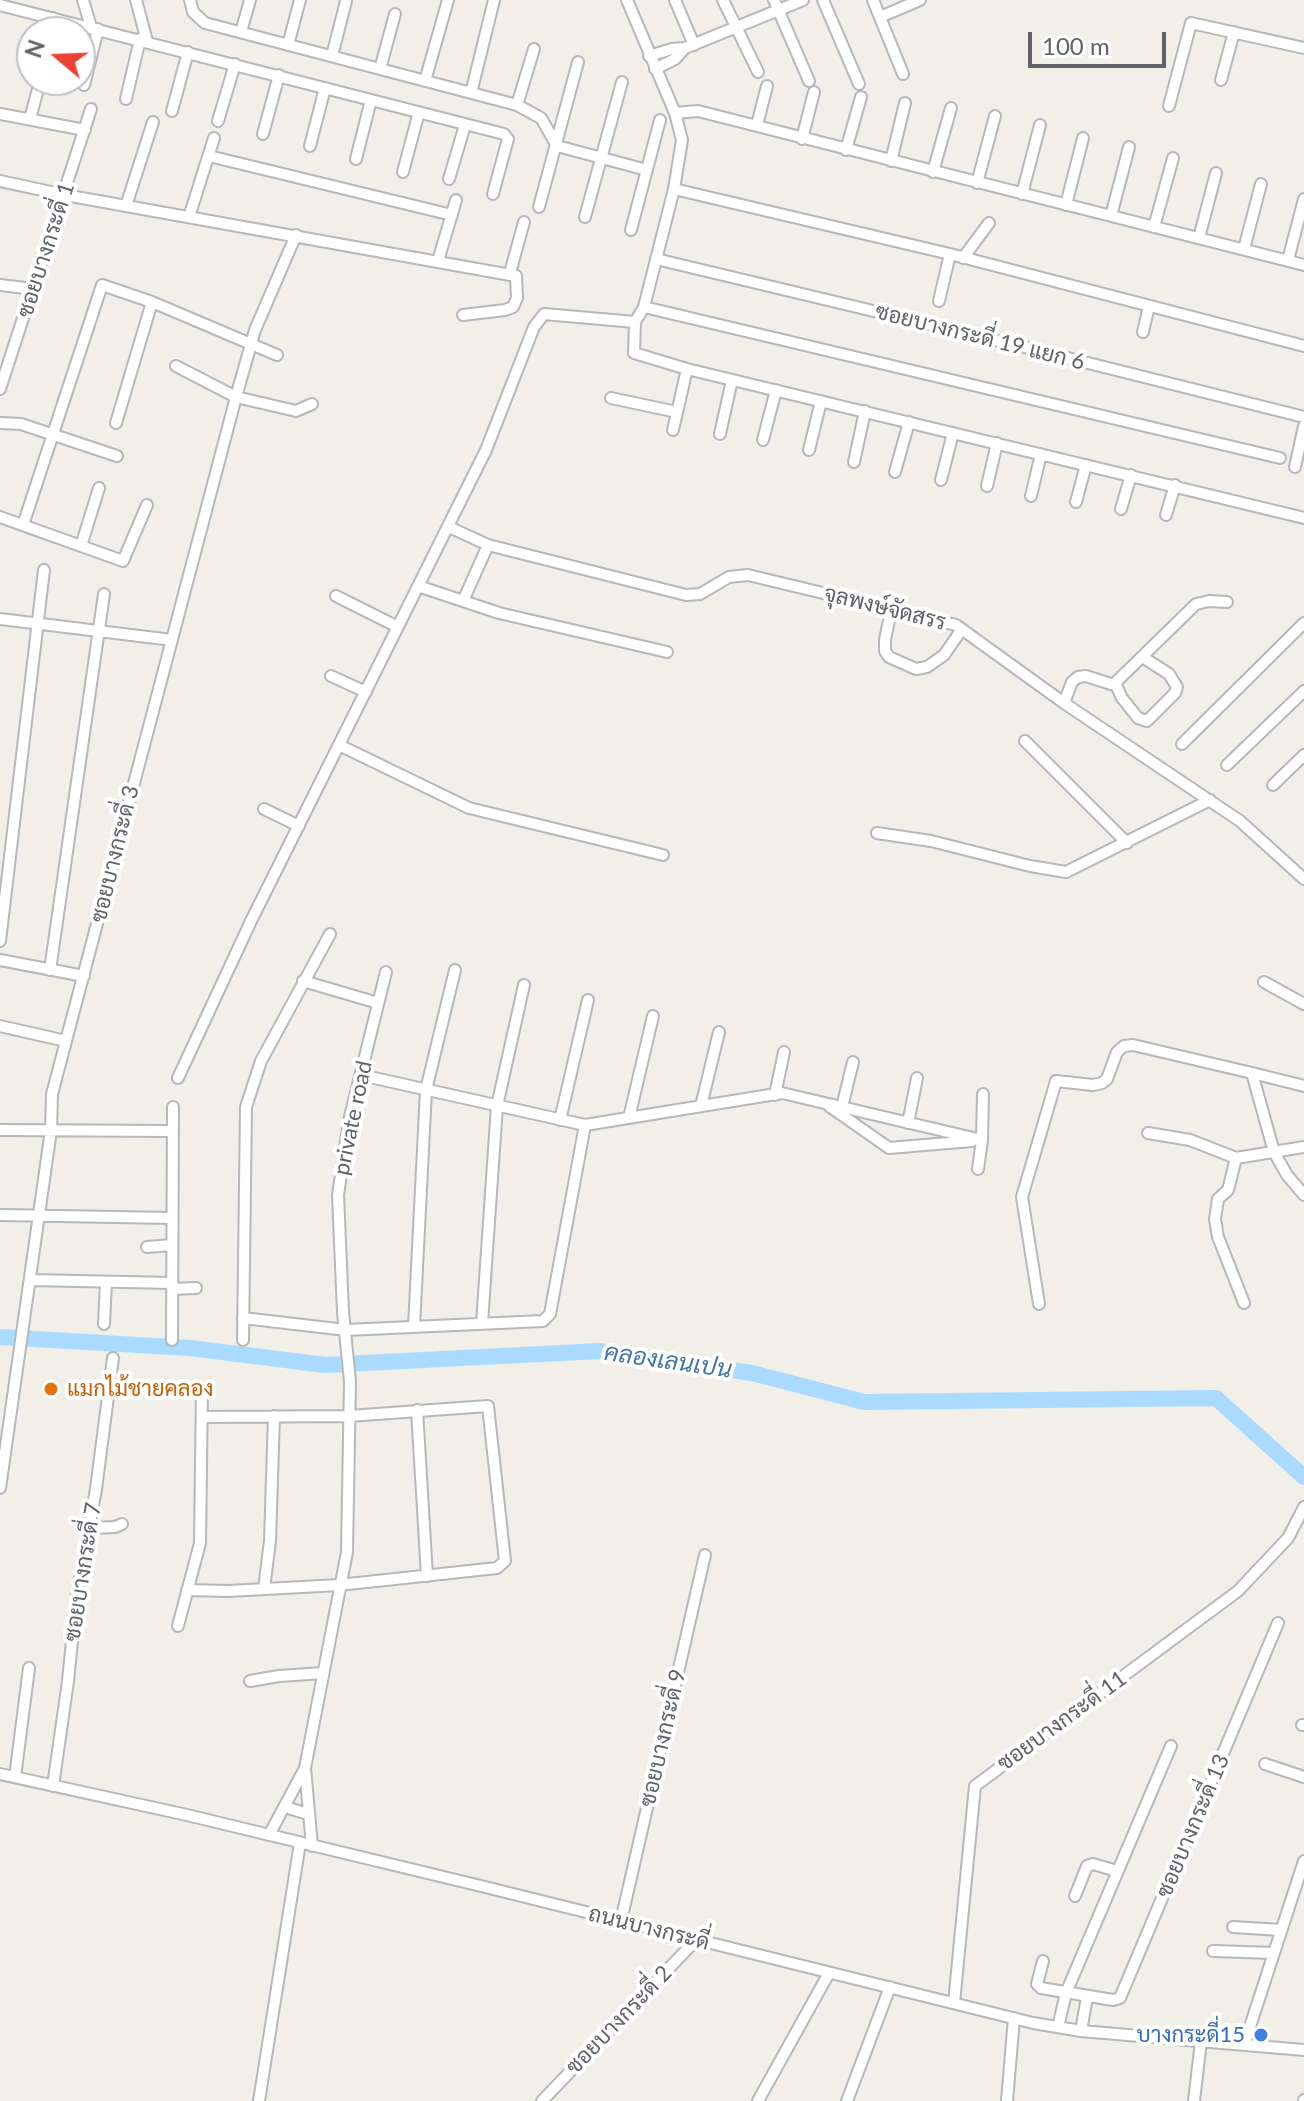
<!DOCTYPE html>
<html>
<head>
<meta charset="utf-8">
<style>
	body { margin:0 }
	#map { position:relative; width:1304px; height:2101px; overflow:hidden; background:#f1efe8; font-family:Lato,sans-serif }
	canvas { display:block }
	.north { position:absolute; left:16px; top:16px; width:80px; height:80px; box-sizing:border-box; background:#fff; border:2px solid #bfc1c3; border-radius:50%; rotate:289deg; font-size:22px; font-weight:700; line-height:32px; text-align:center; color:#5f6368 }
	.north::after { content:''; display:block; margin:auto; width:28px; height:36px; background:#ea4335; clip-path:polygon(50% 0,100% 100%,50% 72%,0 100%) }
	.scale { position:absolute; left:1028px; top:32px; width:138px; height:36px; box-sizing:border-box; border:4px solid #5f6368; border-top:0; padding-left:10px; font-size:24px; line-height:28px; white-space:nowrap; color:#5f6368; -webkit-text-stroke:6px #fff; paint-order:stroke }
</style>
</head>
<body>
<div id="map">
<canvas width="1304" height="2101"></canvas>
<div class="north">N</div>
<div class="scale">100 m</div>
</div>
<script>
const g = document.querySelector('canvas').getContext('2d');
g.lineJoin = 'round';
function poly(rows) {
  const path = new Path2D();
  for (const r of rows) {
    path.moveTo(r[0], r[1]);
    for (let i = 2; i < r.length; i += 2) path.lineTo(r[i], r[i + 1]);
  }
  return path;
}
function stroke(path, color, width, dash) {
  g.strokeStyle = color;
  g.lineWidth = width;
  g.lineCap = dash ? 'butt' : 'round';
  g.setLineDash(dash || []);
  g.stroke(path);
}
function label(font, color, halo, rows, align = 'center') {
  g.font = font + ' Lato,Sarabun,sans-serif';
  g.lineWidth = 8;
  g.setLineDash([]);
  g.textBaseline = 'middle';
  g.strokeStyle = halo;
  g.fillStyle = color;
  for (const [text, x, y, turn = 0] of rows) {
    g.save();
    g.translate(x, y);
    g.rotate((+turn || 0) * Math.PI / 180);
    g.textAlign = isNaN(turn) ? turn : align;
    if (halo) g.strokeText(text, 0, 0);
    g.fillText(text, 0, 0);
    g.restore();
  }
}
stroke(poly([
	[0,1337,190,1348,325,1365,600,1351,752,1373,864,1402,1216,1398,1304,1477]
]), '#aadaff', 16);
const minor = poly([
	[83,0,91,27],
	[136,0,147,41],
	[190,0,193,12,205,23,517,105,541,118,557,146,647,170],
	[627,0,675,113,682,140,674,189,644,307,635,322,634,353,687,369,1304,518],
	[675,0,694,45],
	[723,0,758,72],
	[774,0,809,81],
	[823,0,859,84],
	[873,0,903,74],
	[0,5,504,134,508,139,493,194],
	[880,17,920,0],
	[49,32,53,18],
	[241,32,250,0],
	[288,45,300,0],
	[332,56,346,1],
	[649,56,672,49,685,48,803,0],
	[380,69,395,14],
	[655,69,675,59,685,48],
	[1221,80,1234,32],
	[425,81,448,0],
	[84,85,98,29],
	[471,93,494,0],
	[126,99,140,39],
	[517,105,534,49],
	[1169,106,1191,23,1304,48],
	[172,111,188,52],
	[675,113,698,111,1304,265],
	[0,114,85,130],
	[30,119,38,89],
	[218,121,235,64],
	[757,125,767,86],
	[263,134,279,75],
	[802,139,814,92],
	[310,146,325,88],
	[846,150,861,97],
	[209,156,452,215],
	[356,159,371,100],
	[891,161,905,103],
	[403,172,419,112],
	[933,172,951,108],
	[449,179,465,125],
	[0,181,65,195,516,276,517,298,513,307,505,310,463,315],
	[977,183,995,116],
	[674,189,950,254,1304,346],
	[1022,194,1040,125],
	[1066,205,1083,138],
	[126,206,153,122],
	[539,207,578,62],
	[1111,216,1129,147],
	[189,217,214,138],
	[585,217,622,82],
	[1154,227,1173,158],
	[631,230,660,120],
	[1199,238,1216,173],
	[1244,249,1261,184],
	[963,258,989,223],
	[656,259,1024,347,1304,417],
	[1288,260,1304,199],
	[438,261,456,200],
	[510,273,524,222],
	[0,285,34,289],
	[939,301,950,254],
	[644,307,1280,458],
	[1143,332,1149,306],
	[176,366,236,397,296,411,312,404],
	[0,389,91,109],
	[611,398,677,412],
	[0,423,21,424,117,456],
	[116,423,152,302],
	[673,430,687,369],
	[720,434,732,380],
	[763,440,776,390],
	[809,450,821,401],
	[854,462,865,411],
	[1295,467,1304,426],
	[895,472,909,422],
	[941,480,953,433],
	[987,486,997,443],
	[1031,496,1041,454],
	[1076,502,1086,465],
	[1121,509,1131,475],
	[1166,515,1175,485],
	[0,517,123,561,147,505],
	[23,525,102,285,152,302,277,355],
	[449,527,488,545,686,595,700,594,729,577,748,575,956,625,1064,703,1240,821,1304,879],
	[81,546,99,488],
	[418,586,499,613,667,652],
	[336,596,398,627],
	[463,601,488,545],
	[891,610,885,640,885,651,889,657,916,669,927,667,944,655,962,629],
	[0,619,172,640],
	[331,676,366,692],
	[1115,683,1122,698,1138,718,1147,721,1175,693,1177,687,1169,674,1144,658],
	[1064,703,1072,682,1078,677,1086,676,1111,684,1115,683,1196,604,1209,601,1227,602],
	[1025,741,1127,843],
	[1182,744,1304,623],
	[339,745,469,808,663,855],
	[1227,765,1304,691],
	[1273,785,1304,755],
	[264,809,299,826],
	[877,833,931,841,1030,866,1066,872,1210,800],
	[0,941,44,570],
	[0,960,84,976],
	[50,970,104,594],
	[303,981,378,1003],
	[1264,982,1304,1004],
	[0,1026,66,1041],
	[361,1075,585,1125,782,1093,982,1140],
	[178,1078,251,921,486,450,534,327,544,314,635,322],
	[1304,1086,1252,1073,1274,1152,1287,1175,1304,1195],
	[775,1095,784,1052],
	[701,1106,719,1032],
	[829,1106,889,1148,972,1141],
	[842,1107,853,1062],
	[629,1118,653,1016],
	[560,1120,588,1000],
	[908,1123,917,1078],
	[0,1130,173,1131],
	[1148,1133,1190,1140,1236,1158,1304,1147],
	[1236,1158,1228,1190,1218,1199,1215,1219,1218,1237,1244,1303],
	[978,1169,982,1140,983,1094],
	[0,1215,172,1218],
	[147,1247,172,1245],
	[31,1280,172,1283],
	[172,1289,196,1288],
	[1039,1304,1022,1197,1056,1081,1093,1085,1102,1083,1107,1079,1117,1052,1124,1046,1133,1045,1252,1073],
	[243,1318,346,1330,543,1321,550,1314,585,1125],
	[482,1323,497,1106,524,985],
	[104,1324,106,1282],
	[414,1327,426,1090,455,970],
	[172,1340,173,1107],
	[243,1340,246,1107,261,1061,330,934],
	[417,1410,427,1576],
	[0,1488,51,1130,52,1094,236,397,255,330,296,235],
	[90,1528,115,1527,122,1524],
	[264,1589,270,1541,274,1416],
	[187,1590,228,1591,339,1585,497,1568,505,1561,488,1406,349,1416,203,1417],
	[178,1626,200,1543,202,1388],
	[250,1681,279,1676,323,1673],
	[1302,1725,1304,1725],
	[1265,1764,1304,1777],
	[305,1768,312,1846],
	[0,1774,187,1815,481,1886,1033,2023,1081,2031,1304,2050],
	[15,1777,29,1668],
	[53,1786,68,1681,76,1601,96,1489,113,1358],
	[285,1807,308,1814],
	[269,1835,305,1768,347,1552,350,1381,343,1312,338,1195,349,1121,386,972],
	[1075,1896,1087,1866,1093,1864,1117,1871],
	[621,1921,705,1555],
	[1233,1927,1281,1930],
	[1213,1951,1274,1953],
	[1043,1961,1037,1984,1041,1988,1113,2000,1120,1998,1278,1623],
	[954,2003,975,1786,1238,1591,1288,1538,1304,1507],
	[1058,2027,1066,1993,1171,1746],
	[1081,2031,1087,1997],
	[1244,2045,1304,1861],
	[259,2101,300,1843],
	[542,2101,697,1939],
	[758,2101,829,1973],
	[847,2101,890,1987],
	[1007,2101,1014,2018],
	[1194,2101,1201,2041],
	[1304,2101,1304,2100]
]);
stroke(minor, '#b5b8bc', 14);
stroke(minor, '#fff', 10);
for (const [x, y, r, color] of [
	[51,1389,8,"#e8710a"],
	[1261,2035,8,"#3f7fe0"]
]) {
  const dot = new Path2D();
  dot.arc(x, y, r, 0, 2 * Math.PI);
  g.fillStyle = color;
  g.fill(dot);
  stroke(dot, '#fff', 3);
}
label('22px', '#5f6368', '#fff', [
	["ซอยบางกระดี่ 1",46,250,-72],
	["ซอยบางกระดี่ 19 แยก 6",980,337,14],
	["จุลพงษ์จัดสรร",885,608,14],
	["ซอยบางกระดี่ 3",115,854,-76],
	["private road",353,1118,-78],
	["ซอยบางกระดี่ 7",83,1572,-81],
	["ซอยบางกระดี่ 11",1062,1721,-36],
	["ซอยบางกระดี่ 9",663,1738,-77],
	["ซอยบางกระดี่ 13",1193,1826,-67],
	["ถนนบางกระดี่",649,1928,14],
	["ซอยบางกระดี่ 2",619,2020,-46]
]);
label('22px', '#c56008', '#fff', [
	["แมกไม้ชายคลอง",67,1389]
], 'left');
label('22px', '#366cbe', '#fff', [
	["บางกระดี่15",1245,2035]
], 'right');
label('italic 24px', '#4174aa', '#fff', [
	["คลองเลนเปน",668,1361,8]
]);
</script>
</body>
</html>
